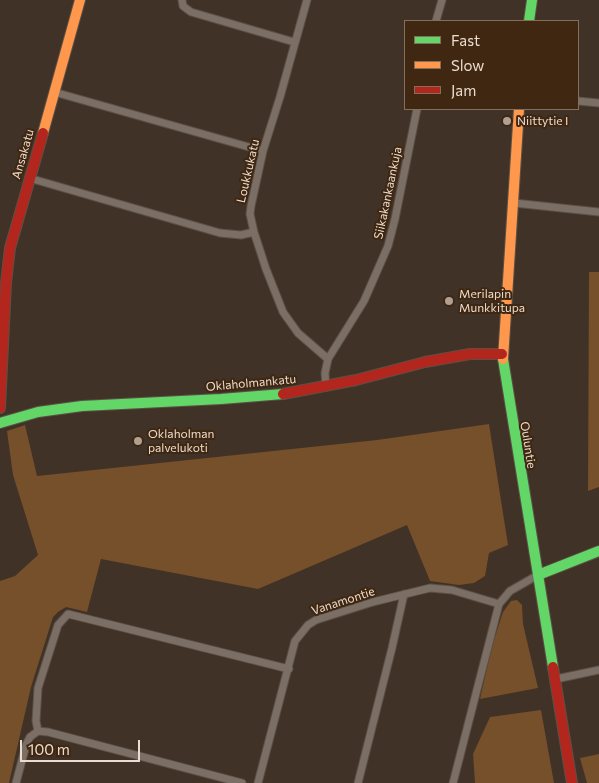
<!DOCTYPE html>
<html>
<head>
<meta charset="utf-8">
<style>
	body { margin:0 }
	#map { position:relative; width:599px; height:783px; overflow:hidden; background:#403226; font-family:Commissioner,sans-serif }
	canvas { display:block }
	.legend { position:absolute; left:404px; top:20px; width:175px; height:90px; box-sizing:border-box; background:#3f2711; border:1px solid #846f5d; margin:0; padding:6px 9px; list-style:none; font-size:15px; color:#ecdccf }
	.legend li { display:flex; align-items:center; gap:10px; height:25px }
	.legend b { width:25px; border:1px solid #846f5d }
	.scale { position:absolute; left:20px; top:740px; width:120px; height:22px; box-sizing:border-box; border:2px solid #ecdccf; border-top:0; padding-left:6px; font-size:15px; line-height:18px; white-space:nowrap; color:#ecdccf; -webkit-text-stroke:4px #3f2711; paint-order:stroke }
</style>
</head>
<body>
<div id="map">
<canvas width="599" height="783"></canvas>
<ul class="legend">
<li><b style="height:6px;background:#63d668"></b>Fast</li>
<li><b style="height:6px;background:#ff974d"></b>Slow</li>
<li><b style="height:6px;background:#b3261e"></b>Jam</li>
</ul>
<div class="scale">100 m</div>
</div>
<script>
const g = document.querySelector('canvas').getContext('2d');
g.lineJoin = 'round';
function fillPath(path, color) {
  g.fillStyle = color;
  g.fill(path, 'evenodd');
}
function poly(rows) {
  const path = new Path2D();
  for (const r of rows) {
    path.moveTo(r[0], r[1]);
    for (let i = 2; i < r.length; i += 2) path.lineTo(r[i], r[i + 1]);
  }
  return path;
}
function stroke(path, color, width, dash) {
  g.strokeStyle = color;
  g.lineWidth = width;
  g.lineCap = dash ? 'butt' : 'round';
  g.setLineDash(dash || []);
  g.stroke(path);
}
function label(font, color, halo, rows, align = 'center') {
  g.font = font + ' Commissioner,sans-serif';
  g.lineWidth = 4;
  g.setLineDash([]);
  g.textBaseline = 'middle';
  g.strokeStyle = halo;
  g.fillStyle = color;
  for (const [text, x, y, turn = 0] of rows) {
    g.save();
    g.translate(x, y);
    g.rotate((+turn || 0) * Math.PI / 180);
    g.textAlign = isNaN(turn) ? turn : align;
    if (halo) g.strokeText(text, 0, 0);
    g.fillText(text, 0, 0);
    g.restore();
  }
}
fillPath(poly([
	[589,272,599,272,599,487,588,491],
	[489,424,508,545,489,553,485,576,474,583,459,585,430,581,407,525,258,589,101,559,87,612,66,607,58,612,53,617,31,687,9,783,0,783,0,581,15,576,38,555,13,475,7,431,25,425,37,476,377,440],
	[517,600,522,605,523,624,538,688,480,699,492,646,503,612,511,601],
	[541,710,554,783,475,783,473,754,490,717],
	[599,754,599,783,587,783,580,758]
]), '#764f2b');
const street = poly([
	[182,0,183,6,191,12,294,42],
	[307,0,280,97,263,151,251,206,250,214,254,232,266,269,283,312,298,333,328,359],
	[436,21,442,0],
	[54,92,263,151],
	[578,101,599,103],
	[29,178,220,233,241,235,254,232],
	[514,203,599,212],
	[326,387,325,373,328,359,364,301,388,246,395,219,417,109],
	[556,679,599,670],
	[38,731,36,721,38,688,58,625,68,614,289,669],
	[38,731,48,732,242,783],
	[16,783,26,745,30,737,38,731],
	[258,783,295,641,308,625,316,620,373,602,430,588,452,590,499,604],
	[358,783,392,648,404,594],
	[453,783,499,604,510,591,538,575]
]);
const fast = poly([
	[529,21,532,0],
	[503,359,553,667],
	[0,423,38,412,82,406,221,399,283,394],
	[538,575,599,551]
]);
const slow = poly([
	[43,133,80,0],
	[503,359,519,109]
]);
const jam = poly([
	[283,394,356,380,425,362,470,354,502,354],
	[0,408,6,283,10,248,43,133],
	[553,667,572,783]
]);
stroke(street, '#5c5045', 9);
stroke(fast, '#5c5045', 12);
stroke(slow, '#5c5045', 12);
stroke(jam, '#5c5045', 12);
stroke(street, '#7a6e65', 7);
stroke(fast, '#63d668', 10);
stroke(slow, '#ff974d', 10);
stroke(jam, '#b3261e', 10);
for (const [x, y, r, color] of [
	[507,121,5,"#b0a094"],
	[449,301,5,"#b0a094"],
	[138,441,5,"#b0a094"]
]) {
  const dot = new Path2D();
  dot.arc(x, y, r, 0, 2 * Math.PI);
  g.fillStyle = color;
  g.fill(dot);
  stroke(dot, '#3f2711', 2);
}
label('12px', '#ecdccf', '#3f2711', [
	["Niittytie I",517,121],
	["Merilapin",459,294],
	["Munkkitupa",459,308],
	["Oklaholman",148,434],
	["palvelukoti",148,448]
], 'left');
label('12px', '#ecdccf', '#3f2711', [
	["Ansakatu",23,154,-74],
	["Loukkukatu",248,171,-77],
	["Siikakankaankuja",388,193,-78],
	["Oklaholmankatu",251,383,-5],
	["Ouluntie",528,445,81],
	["Vanamontie",343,601,-18]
]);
</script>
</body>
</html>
